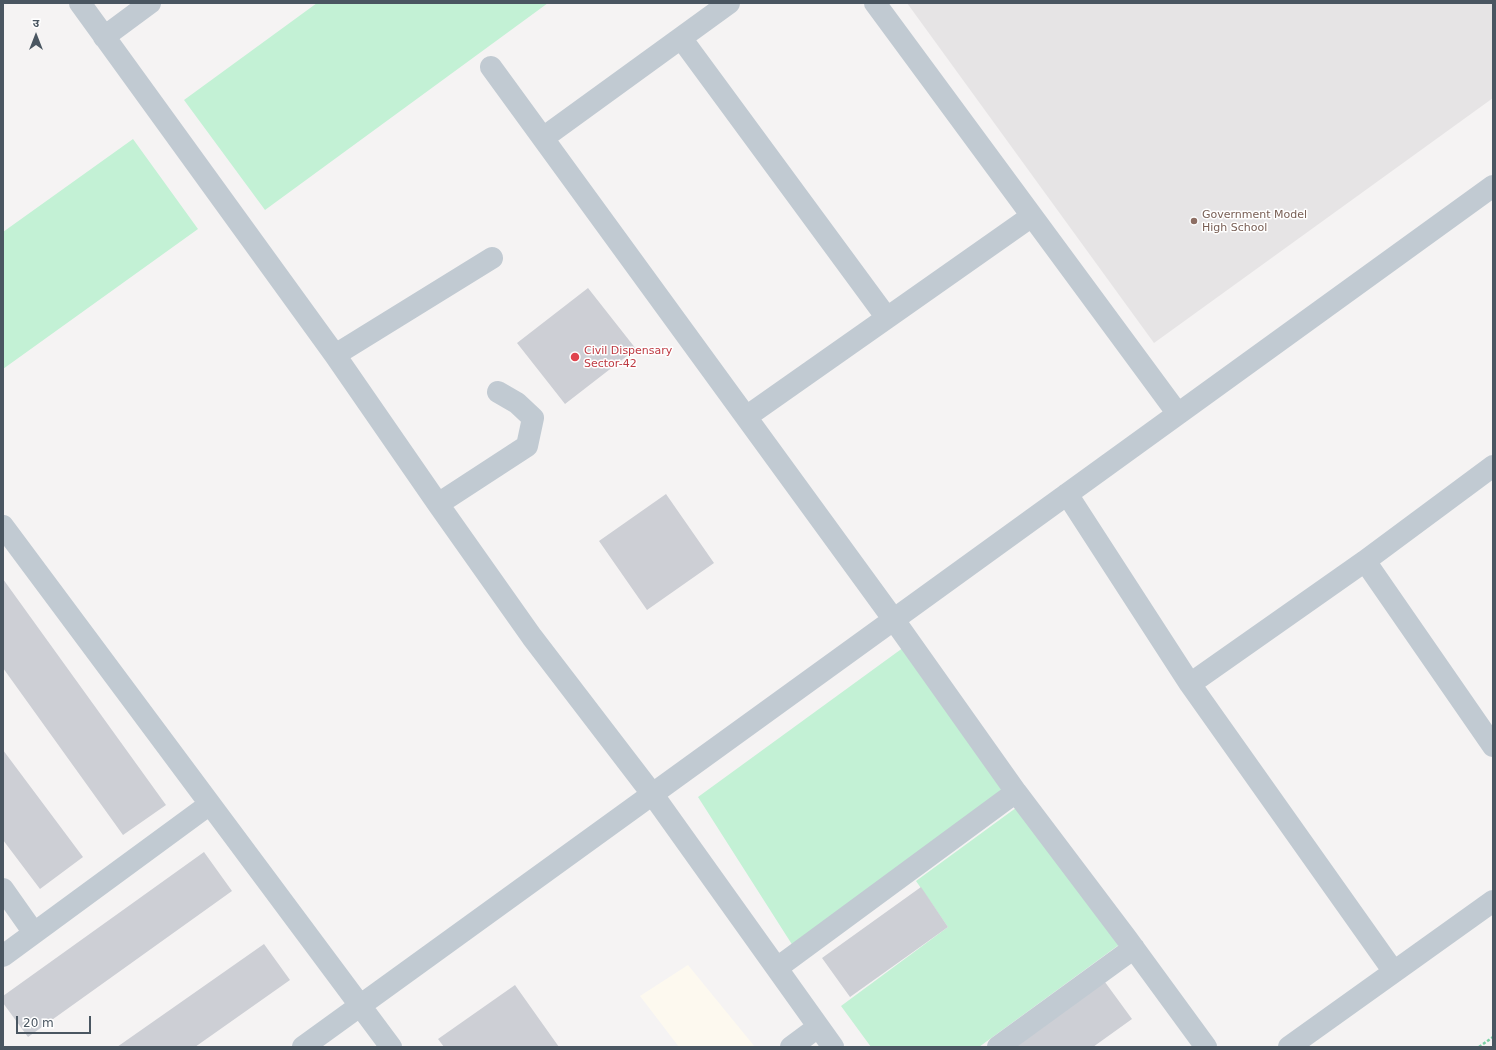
<!DOCTYPE html>
<html>
<head>
<meta charset="utf-8">
<style>
	body { margin:0 }
	#map { position:relative; width:1496px; height:1050px; overflow:hidden; background:#f5f3f3; font-family:"DejaVu Sans","Noto Sans Devanagari",sans-serif }
	canvas { display:block }
	.frame { position:absolute; inset:0; border:4px solid #4a5661; pointer-events:none }
	.north { position:absolute; left:16px; top:16px; width:40px; height:40px; -webkit-text-stroke:3px #fff; paint-order:stroke; rotate:0deg; font-size:11px; font-weight:700; line-height:16px; text-align:center; color:#4a5661 }
	.north::after { content:''; display:block; margin:auto; width:14px; height:18px; background:#4a5661; clip-path:polygon(50% 0,100% 100%,50% 72%,0 100%) }
	.scale { position:absolute; left:16px; top:1016px; width:75px; height:18px; box-sizing:border-box; border:2px solid #4a5661; border-top:0; padding-left:5px; font-size:12px; line-height:14px; white-space:nowrap; color:#4a5661; -webkit-text-stroke:3px #fff; paint-order:stroke }
</style>
</head>
<body>
<div id="map">
<canvas width="1496" height="1050"></canvas>
<div class="frame"></div>
<div class="north">उ</div>
<div class="scale">20 m</div>
</div>
<script>
const g = document.querySelector('canvas').getContext('2d');
g.lineJoin = 'round';
function fillPath(path, color) {
  g.fillStyle = color;
  g.fill(path, 'evenodd');
}
function poly(rows) {
  const path = new Path2D();
  for (const r of rows) {
    path.moveTo(r[0], r[1]);
    for (let i = 2; i < r.length; i += 2) path.lineTo(r[i], r[i + 1]);
  }
  return path;
}
function stroke(path, color, width, dash) {
  g.strokeStyle = color;
  g.lineWidth = width;
  g.lineCap = dash ? 'butt' : 'round';
  g.setLineDash(dash || []);
  g.stroke(path);
}
function label(font, color, halo, rows, align = 'center') {
  g.font = font + ' "DejaVu Sans",sans-serif';
  g.lineWidth = 3;
  g.setLineDash([]);
  g.textBaseline = 'middle';
  g.strokeStyle = halo;
  g.fillStyle = color;
  for (const [text, x, y, turn = 0] of rows) {
    g.save();
    g.translate(x, y);
    g.rotate((+turn || 0) * Math.PI / 180);
    g.textAlign = isNaN(turn) ? turn : align;
    if (halo) g.strokeText(text, 0, 0);
    g.fillText(text, 0, 0);
    g.restore();
  }
}
fillPath(poly([
	[688,965,755,1047,679,1047,640,996]
]), '#fdf9ef');
fillPath(poly([
	[907,3,1493,3,1493,98,1154,343]
]), '#e6e4e5');
fillPath(poly([
	[317,3,548,3,265,210,184,100],
	[133,139,198,229,3,369,3,232],
	[911,642,1011,784,793,946,698,797],
	[1024,802,1127,939,979,1047,871,1047,841,1006,948,927,916,881]
]), '#c3f1d5');
fillPath(poly([
	[588,288,636,349,565,404,517,343],
	[666,494,714,563,647,610,599,541],
	[3,579,166,805,123,835,3,668],
	[3,750,83,857,40,889,3,840],
	[204,852,232,891,28,1037,3,1003,3,996],
	[921,887,948,927,850,997,822,958],
	[264,944,290,980,195,1047,117,1047],
	[1102,978,1132,1019,1093,1047,1009,1047],
	[515,985,559,1047,444,1047,438,1039]
]), '#cdcfd5');
stroke(poly([
	[1479,1047,1493,1037]
]), '#7ad0a6', 2.5, [3, 2]);
stroke(poly([
	[80,3,335,355,438,504,532,637,653,795,833,1047],
	[875,3,1178,414],
	[104,37,150,3],
	[681,38,887,318],
	[491,67,894,620,1016,792,1127,939,1206,1047],
	[543,138,729,3],
	[335,355,492,258],
	[746,417,1032,216],
	[1067,494,1190,684,1394,972],
	[438,504,527,446,533,418,517,403,498,392],
	[3,526,391,1047],
	[1365,561,1493,746],
	[1190,684,1365,561,1493,466],
	[3,889,34,933],
	[3,956,210,804],
	[777,968,1016,792],
	[303,1047,1493,186],
	[791,1047,818,1027],
	[998,1047,1134,948],
	[1289,1047,1493,901]
]), '#c1cad2', 22);
for (const [x, y, r, color] of [
	[1194,221,4,"#8d6e63"],
	[575,357,5,"#e0444e"]
]) {
  const dot = new Path2D();
  dot.arc(x, y, r, 0, 2 * Math.PI);
  g.fillStyle = color;
  g.fill(dot);
  stroke(dot, '#fff', 1.5);
}
label('11px', '#785e54', '#fff', [
	["Government Model",1202,215],
	["High School",1202,228]
], 'left');
label('11px', '#be3a42', '#fff', [
	["Civil Dispensary",584,351],
	["Sector-42",584,364]
], 'left');
</script>
</body>
</html>
